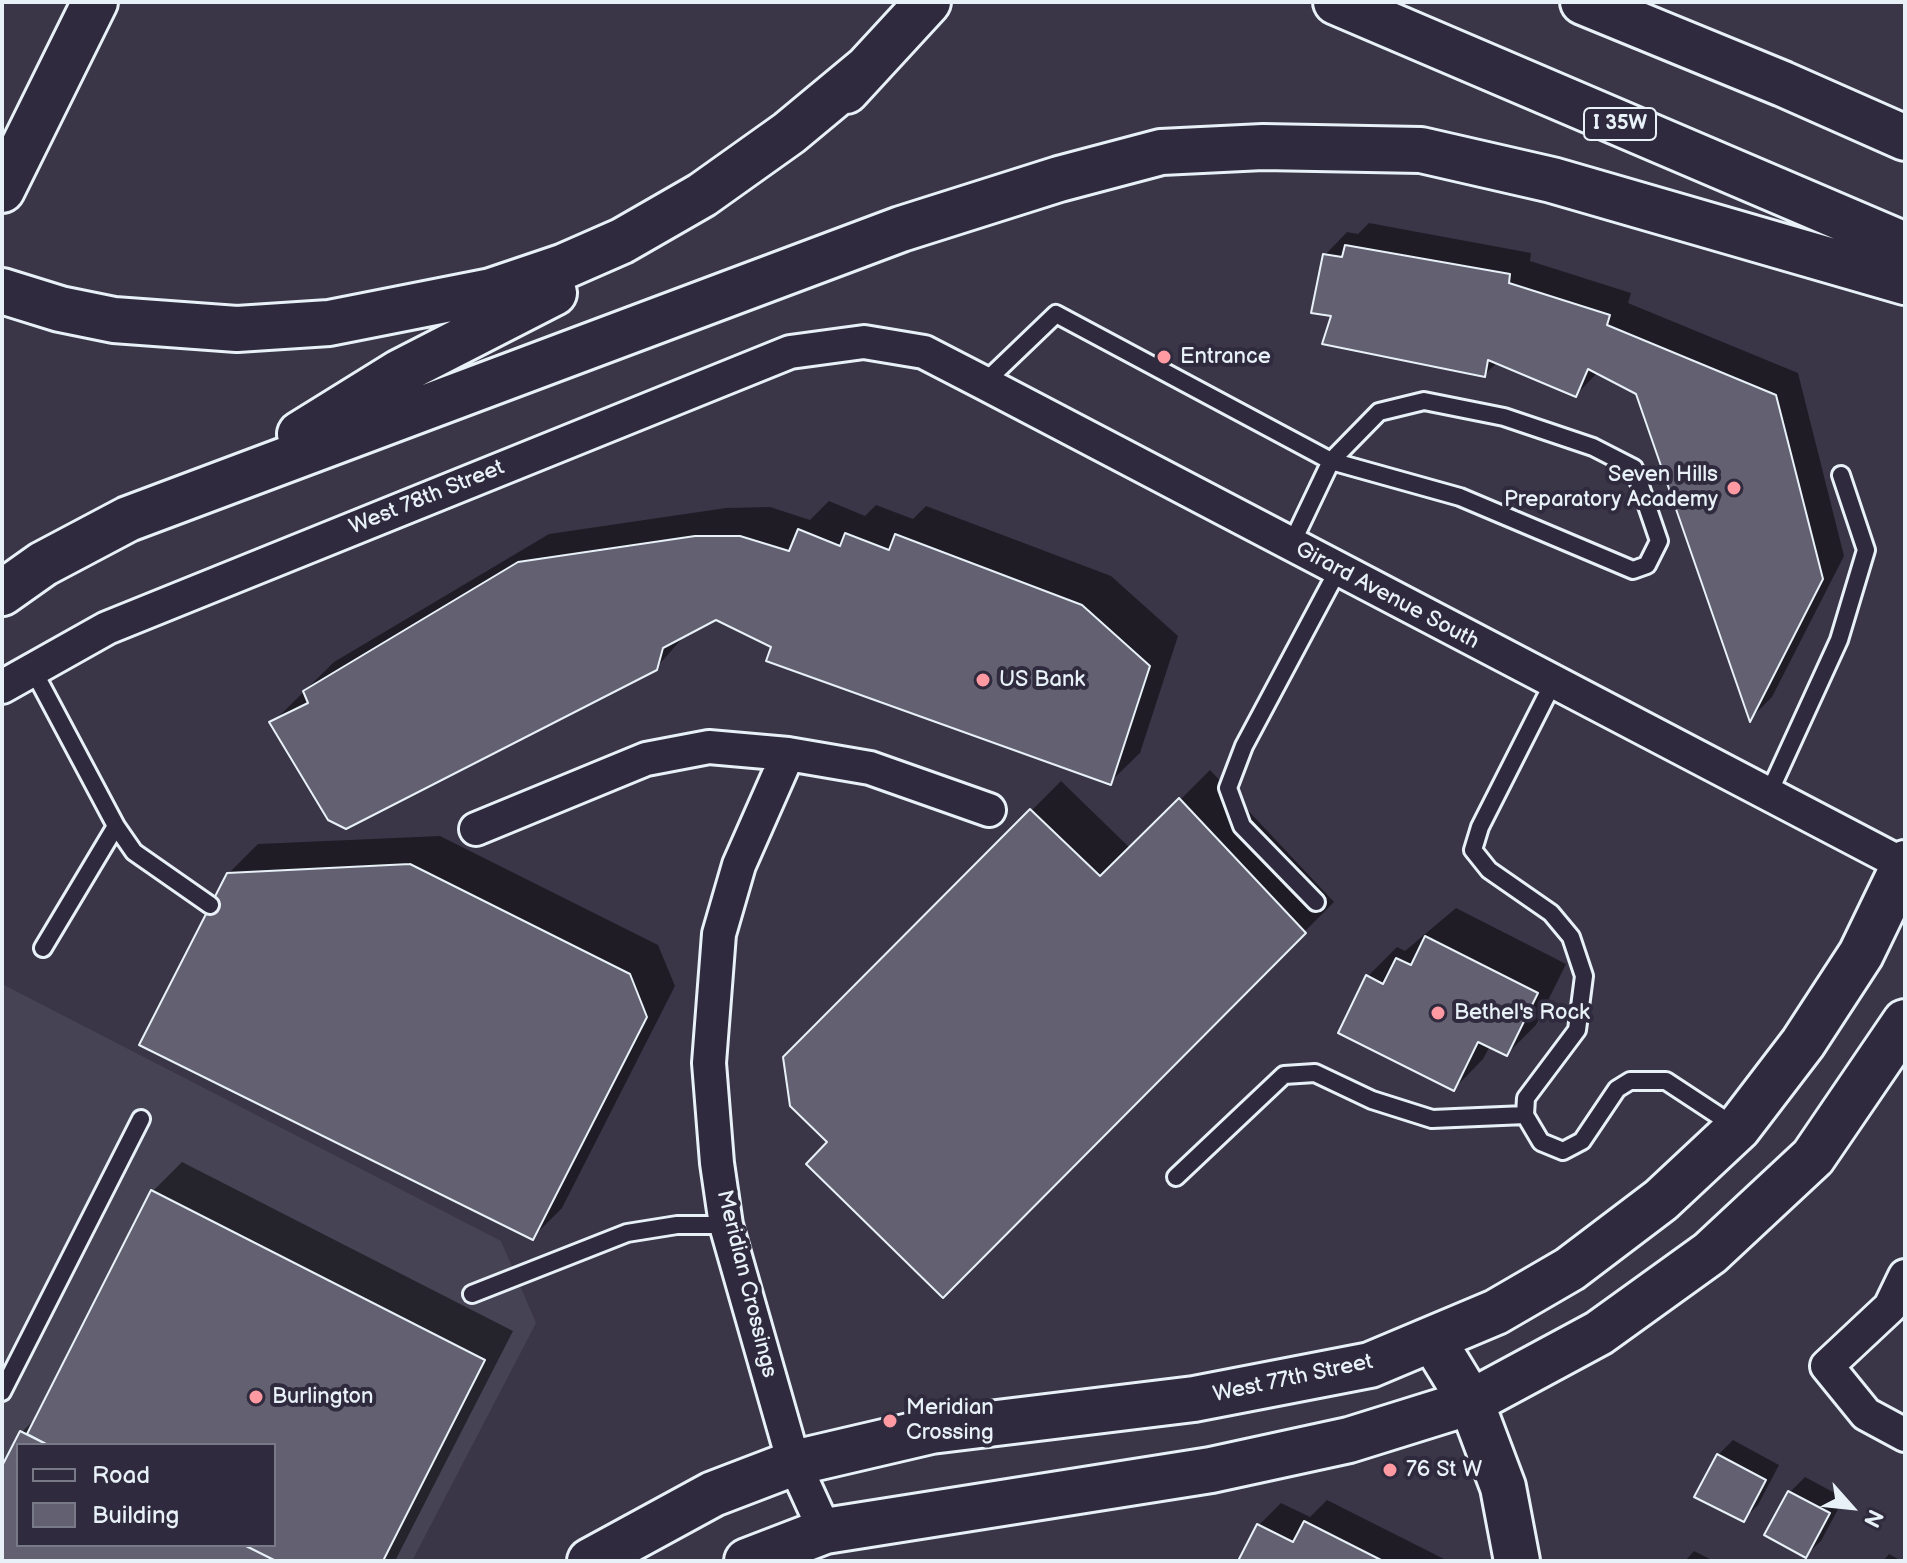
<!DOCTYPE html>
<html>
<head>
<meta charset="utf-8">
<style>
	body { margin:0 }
	#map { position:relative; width:1907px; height:1563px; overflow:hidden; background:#3a3648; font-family:"Balsamiq Sans",sans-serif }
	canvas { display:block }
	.frame { position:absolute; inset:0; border:4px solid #e8f1f8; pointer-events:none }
	.legend { position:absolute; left:16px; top:1443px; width:260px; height:104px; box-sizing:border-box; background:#2f2a3d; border:2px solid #797a88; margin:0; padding:10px 14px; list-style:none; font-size:24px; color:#e8f1f8 }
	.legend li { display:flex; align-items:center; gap:16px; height:40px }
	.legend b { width:40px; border:2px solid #797a88 }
	.north { position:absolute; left:1811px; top:1467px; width:80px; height:80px; -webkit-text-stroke:6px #2f2a3d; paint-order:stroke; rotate:117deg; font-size:22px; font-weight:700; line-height:32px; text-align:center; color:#e8f1f8 }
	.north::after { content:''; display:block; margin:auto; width:28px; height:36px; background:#e8f1f8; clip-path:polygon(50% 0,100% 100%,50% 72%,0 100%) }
</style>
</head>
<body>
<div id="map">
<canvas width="1907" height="1563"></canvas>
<div class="frame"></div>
<ul class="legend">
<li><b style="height:10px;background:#2f2a3d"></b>Road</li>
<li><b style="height:22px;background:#636171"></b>Building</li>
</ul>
<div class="north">N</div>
</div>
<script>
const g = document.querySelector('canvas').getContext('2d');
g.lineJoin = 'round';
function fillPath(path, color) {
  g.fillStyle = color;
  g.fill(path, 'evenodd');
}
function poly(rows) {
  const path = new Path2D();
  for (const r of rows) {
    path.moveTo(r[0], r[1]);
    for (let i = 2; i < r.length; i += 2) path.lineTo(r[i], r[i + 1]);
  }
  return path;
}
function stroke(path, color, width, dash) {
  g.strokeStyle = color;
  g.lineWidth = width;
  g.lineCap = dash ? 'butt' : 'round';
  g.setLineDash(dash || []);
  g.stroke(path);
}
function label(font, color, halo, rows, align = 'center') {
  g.font = font + ' "Balsamiq Sans",sans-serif';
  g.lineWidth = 8;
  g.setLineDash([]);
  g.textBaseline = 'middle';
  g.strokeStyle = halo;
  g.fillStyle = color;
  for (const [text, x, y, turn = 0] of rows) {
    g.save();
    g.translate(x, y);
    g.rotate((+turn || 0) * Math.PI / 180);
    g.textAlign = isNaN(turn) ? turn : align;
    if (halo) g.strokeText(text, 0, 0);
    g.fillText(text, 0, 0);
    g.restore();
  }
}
fillPath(poly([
	[2,984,501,1241,536,1323,412,1561,2,1561],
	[18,1445,274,1445,274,1545,18,1545]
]), '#464354');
fillPath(poly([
	[1369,223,1531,253,1530,261,1631,293,1628,303,1798,373,1844,556,1772,697,1751,718,1638,393,1598,372,1576,395,1498,362,1484,375,1334,315,1325,255,1347,232,1358,234],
	[829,501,865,516,876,505,913,519,926,506,1111,576,1178,636,1140,753,1110,782,773,646,716,618,687,633,656,668,272,723,334,662,549,534,726,508,770,507,810,520],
	[1210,770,1334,902,943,1296,830,1142,785,1058,1061,781,1131,849],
	[440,836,658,945,675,986,562,1208,532,1238,228,874,258,844],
	[1456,908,1566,964,1536,1025,1507,1054,1490,1046,1483,1059,1454,1089,1368,976,1397,947,1405,951],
	[182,1162,513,1331,395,1561,2,1561,2,1471,22,1432,39,1415,153,1191],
	[18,1445,274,1445,274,1545,18,1545],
	[1733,1440,1779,1465,1758,1505,1743,1520,1718,1455],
	[1805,1477,1844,1498,1821,1541,1806,1555,1767,1535,1790,1492],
	[1327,1500,1448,1561,1241,1561,1259,1525,1281,1503,1310,1517],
	[1694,1551,1714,1561,1685,1561],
	[1889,1554,1902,1561,1883,1561]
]), '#0007');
const building = poly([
	[1345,245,1510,274,1509,283,1610,315,1607,325,1776,395,1823,579,1750,722,1636,394,1588,369,1576,397,1488,360,1485,377,1322,344,1331,316,1311,313,1323,254,1342,257,1345,245],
	[798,529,840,546,845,533,889,550,895,534,1082,605,1150,666,1111,785,766,661,771,647,716,620,663,648,657,670,346,829,328,820,269,722,308,703,303,691,518,562,695,536,740,536,789,551,798,529],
	[1179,798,1306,933,943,1298,806,1164,827,1142,790,1106,783,1057,1030,809,1100,876,1179,798],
	[410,864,630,974,647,1017,533,1240,139,1045,227,873,410,864],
	[1425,936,1538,993,1507,1056,1478,1042,1454,1091,1338,1033,1366,975,1383,984,1396,958,1411,965,1425,936],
	[151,1190,485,1360,383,1561,276,1561,244,1545,274,1545,274,1445,48,1445,27,1434,151,1190],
	[20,1431,48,1445,18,1445,18,1545,244,1545,276,1561,2,1561,2,1466,20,1431],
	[1717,1454,1766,1480,1744,1522,1694,1497,1717,1454],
	[1788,1491,1830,1513,1806,1558,1764,1535,1788,1491],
	[1304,1521,1383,1561,1238,1561,1257,1524,1293,1542,1304,1521]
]);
fillPath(building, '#636171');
stroke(building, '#e8f1f8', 2);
const lane = poly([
	[984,383,1056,314,1331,461,1379,412,1424,401,1504,417,1593,447,1634,468,1659,541,1647,565,1633,570,1460,497,1331,461,1291,545],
	[32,668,116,826,43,948],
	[1553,683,1480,827,1473,850,1489,870,1551,913,1571,937,1584,976,1577,1030,1526,1098,1525,1115,1541,1142,1563,1151,1582,1141,1617,1089,1630,1081,1666,1081,1736,1127],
	[1768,795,1839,640,1866,550,1841,475],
	[116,826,134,852,210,905],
	[1316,902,1242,826,1228,788,1244,746,1338,570],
	[1176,1177,1284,1075,1315,1073,1372,1100,1432,1119,1525,1115],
	[472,1294,627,1233,677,1225,726,1225],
	[2,1392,141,1119]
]);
const street = poly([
	[2,687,107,628,790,352,864,342,924,352,984,383,1904,865],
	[788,754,739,865,719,934,709,1063,717,1163,726,1225,794,1463,825,1531],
	[476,829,646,759,709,747,788,754,870,768,989,810],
	[1905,1276,1890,1307,1827,1366,1866,1414,1905,1435]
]);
const secondary = poly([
	[1433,1340,1471,1402,1503,1487,1517,1561],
	[590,1561,713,1494,794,1463,931,1431,1194,1399,1370,1365,1496,1312,1570,1269,1661,1200,1738,1128,1803,1043,1861,954,1905,863],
	[747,1561,825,1531,1211,1470,1349,1440,1471,1402,1599,1333,1710,1253,1813,1157,1905,1022]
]);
const highway = poly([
	[1336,2,1905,245],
	[1583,2,1783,84,1905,138],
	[846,91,928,2],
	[2,190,95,2],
	[2,291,60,309,114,320,237,329,329,323,491,291,565,266,622,241,702,195,789,133,866,69],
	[300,434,400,372,554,293],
	[2,593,43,564,128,519,901,229,1059,179,1161,152,1263,147,1421,150,1552,180,1905,282]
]);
stroke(lane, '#e8f1f8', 22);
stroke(street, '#e8f1f8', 38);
stroke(secondary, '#e8f1f8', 50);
stroke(highway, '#e8f1f8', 50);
stroke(lane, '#2f2a3d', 16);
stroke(street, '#2f2a3d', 32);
stroke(secondary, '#2f2a3d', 44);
stroke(highway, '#2f2a3d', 44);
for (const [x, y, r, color] of [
	[1164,357,8,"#ff9aa2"],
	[1734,488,8,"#ff9aa2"],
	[983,680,8,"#ff9aa2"],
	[1438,1013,8,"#ff9aa2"],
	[256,1397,8,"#ff9aa2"],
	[890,1421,8,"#ff9aa2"],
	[1390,1470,8,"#ff9aa2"]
]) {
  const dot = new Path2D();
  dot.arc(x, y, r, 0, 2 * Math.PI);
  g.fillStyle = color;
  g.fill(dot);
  stroke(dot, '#2f2a3d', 3);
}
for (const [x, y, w] of [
	[1620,124,72]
]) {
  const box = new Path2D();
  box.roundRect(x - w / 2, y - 16, w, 32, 6);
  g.fillStyle = '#2f2a3d';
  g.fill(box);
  stroke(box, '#e8f1f8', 2);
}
label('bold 20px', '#e8f1f8', null, [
	["I 35W",1620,124]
]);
label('22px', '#e8f1f8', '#2f2a3d', [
	["Entrance",1180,357],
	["Seven Hills",1718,475,"right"],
	["Preparatory Academy",1718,500,"right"],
	["US Bank",999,680],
	["Bethel's Rock",1454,1013],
	["Burlington",272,1397],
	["Meridian",906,1408],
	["Crossing",906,1433],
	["76 St W",1406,1470]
], 'left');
label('22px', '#e8f1f8', '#2f2a3d', [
	["West 78th Street",427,498,-22],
	["Girard Avenue South",1387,596,28],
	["Meridian Crossings",746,1284,76],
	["West 77th Street",1293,1379,-12]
]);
</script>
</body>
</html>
